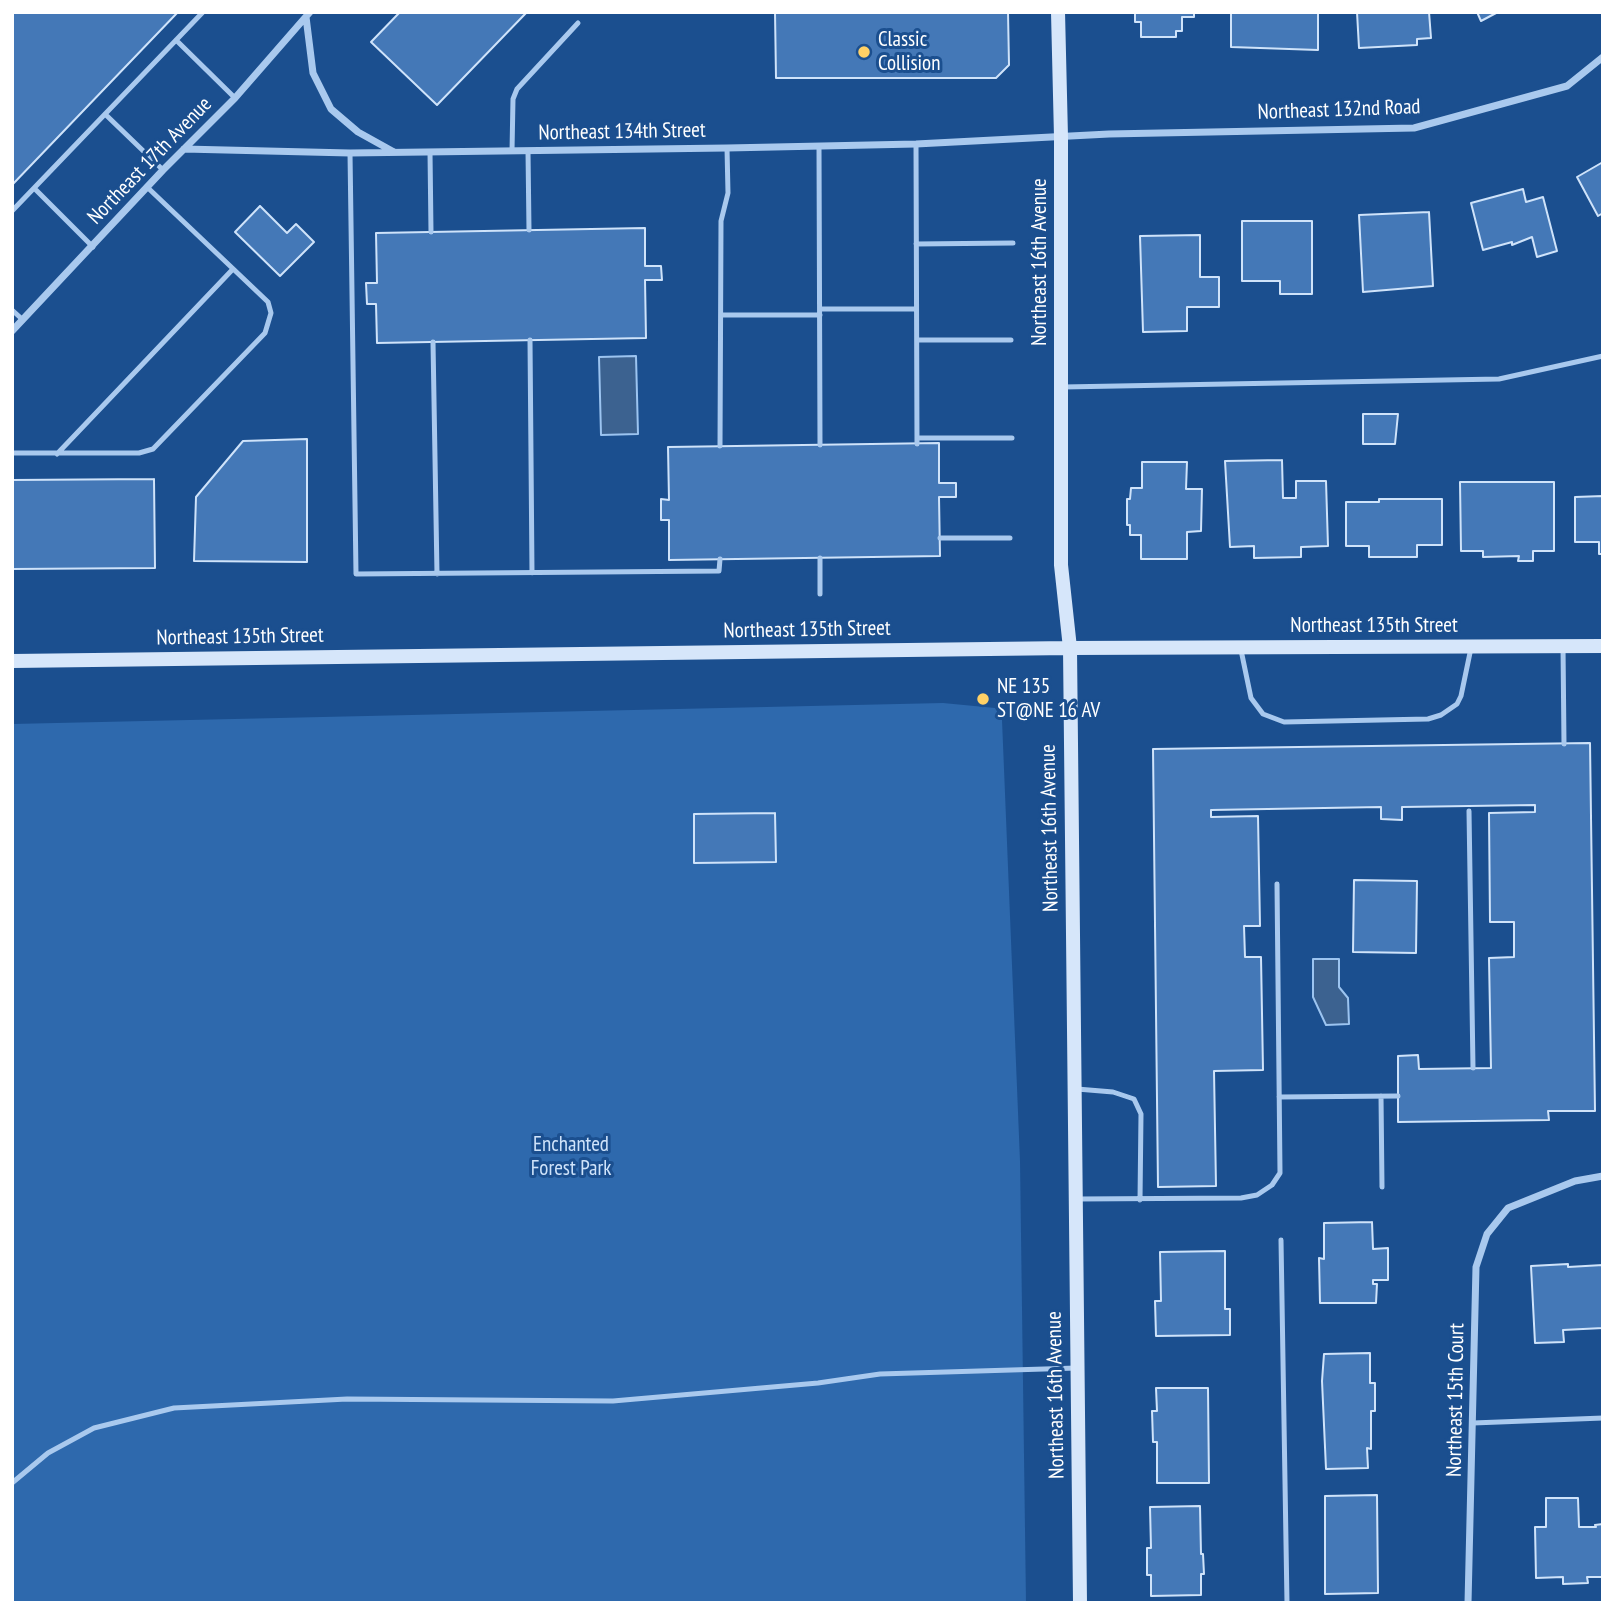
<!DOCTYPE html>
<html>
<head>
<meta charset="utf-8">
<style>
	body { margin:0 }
	#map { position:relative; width:1615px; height:1615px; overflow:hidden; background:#1b4f8f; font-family:"PT Sans Narrow",sans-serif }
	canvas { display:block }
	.frame { position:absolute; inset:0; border:14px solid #fff; pointer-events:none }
</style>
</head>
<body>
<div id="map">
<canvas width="1615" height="1615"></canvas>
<div class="frame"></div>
</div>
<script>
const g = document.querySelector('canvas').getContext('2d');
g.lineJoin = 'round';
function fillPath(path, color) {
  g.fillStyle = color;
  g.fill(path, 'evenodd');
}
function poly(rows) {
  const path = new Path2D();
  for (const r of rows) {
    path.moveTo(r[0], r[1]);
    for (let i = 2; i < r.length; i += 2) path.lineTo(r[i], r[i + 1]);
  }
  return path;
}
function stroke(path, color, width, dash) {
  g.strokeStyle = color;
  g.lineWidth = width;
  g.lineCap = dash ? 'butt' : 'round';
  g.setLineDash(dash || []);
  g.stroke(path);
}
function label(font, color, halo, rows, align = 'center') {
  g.font = font + ' "PT Sans Narrow",sans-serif';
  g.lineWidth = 6;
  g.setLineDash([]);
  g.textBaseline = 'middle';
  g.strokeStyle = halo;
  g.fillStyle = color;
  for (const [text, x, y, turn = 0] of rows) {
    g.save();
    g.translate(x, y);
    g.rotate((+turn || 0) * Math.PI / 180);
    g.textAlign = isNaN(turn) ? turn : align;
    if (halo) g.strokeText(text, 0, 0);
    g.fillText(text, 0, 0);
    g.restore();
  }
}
fillPath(poly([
	[943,703,995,708,1002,720,1020,1161,1026,1603,12,1603,12,724]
]), '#2e69ad');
const water = poly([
	[636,356,638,434,601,435,599,357,636,356],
	[1313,959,1339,959,1339,987,1348,998,1349,1024,1326,1025,1313,997,1313,959]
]);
fillPath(water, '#3c6290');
stroke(water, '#9cc4f0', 2);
const building = poly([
	[12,12,178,12,12,185,12,12],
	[400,12,527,12,437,105,371,42,400,12],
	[775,12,1008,12,1009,65,996,78,776,78,775,12],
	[1135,12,1194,12,1194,17,1182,17,1182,31,1176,31,1176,37,1141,37,1141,22,1135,22,1135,12],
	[1231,12,1318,12,1318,50,1231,47,1231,12],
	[1357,12,1429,12,1431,38,1417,39,1417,45,1359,48,1357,12],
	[1477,12,1498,12,1481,21,1477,12],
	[1603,162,1603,213,1598,216,1577,177,1603,162],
	[1523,189,1526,202,1543,197,1557,251,1537,257,1532,237,1512,245,1512,242,1483,250,1471,203,1523,189],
	[260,206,287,233,296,224,314,242,280,276,235,232,260,206],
	[1429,212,1433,286,1363,292,1359,215,1429,212],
	[1242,221,1312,221,1312,294,1280,294,1280,281,1242,281,1242,221],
	[645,228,645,266,661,266,662,280,645,280,646,338,377,343,376,304,367,304,366,283,377,283,376,233,645,228],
	[1200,235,1200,277,1219,277,1219,307,1187,307,1187,331,1143,332,1140,236,1200,235],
	[1363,414,1398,414,1395,444,1363,444,1363,414],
	[307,439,307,562,194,561,196,497,243,441,307,439],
	[939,443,939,483,956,483,956,497,939,497,940,556,669,560,669,520,661,520,661,499,669,500,668,447,939,443],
	[1282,460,1283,498,1296,498,1296,481,1326,481,1328,546,1301,547,1301,557,1254,558,1254,546,1230,547,1225,461,1282,460],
	[1142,462,1187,462,1186,489,1202,489,1201,531,1187,532,1187,559,1141,559,1141,535,1130,535,1130,525,1127,525,1127,499,1130,499,1131,488,1142,488,1142,462],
	[154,479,155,568,12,569,12,480,154,479],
	[1460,482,1554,482,1554,551,1533,551,1533,561,1518,561,1519,556,1483,557,1483,551,1461,551,1460,482],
	[1603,496,1603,554,1599,554,1599,542,1575,542,1575,497,1603,496],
	[1379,499,1442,499,1442,545,1417,545,1417,557,1369,557,1369,546,1346,546,1346,502,1379,502,1379,499],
	[1590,743,1595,1111,1548,1111,1549,1120,1398,1122,1398,1056,1418,1055,1419,1069,1491,1068,1489,958,1514,957,1514,922,1490,922,1489,813,1535,812,1535,805,1402,807,1402,820,1381,819,1381,807,1211,810,1211,817,1258,816,1260,926,1244,926,1245,957,1261,957,1263,1070,1214,1071,1216,1186,1158,1187,1153,749,1590,743],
	[775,813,776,862,694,863,694,814,775,813],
	[1354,880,1417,881,1416,953,1353,952,1354,880],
	[1372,1222,1373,1249,1388,1248,1388,1280,1373,1280,1373,1284,1377,1284,1376,1303,1320,1303,1319,1258,1324,1259,1324,1223,1372,1222],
	[1225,1251,1225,1309,1230,1309,1230,1335,1156,1336,1155,1301,1161,1301,1160,1252,1225,1251],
	[1568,1264,1568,1267,1603,1265,1603,1328,1563,1330,1564,1342,1535,1343,1531,1266,1568,1264],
	[1370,1353,1370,1383,1375,1383,1375,1411,1371,1411,1371,1449,1367,1448,1368,1468,1326,1469,1322,1381,1324,1354,1370,1353],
	[1156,1388,1208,1388,1209,1483,1157,1483,1157,1442,1153,1442,1152,1411,1157,1411,1156,1388],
	[1377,1495,1378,1593,1325,1594,1325,1496,1377,1495],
	[1546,1498,1578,1498,1579,1527,1596,1527,1595,1525,1603,1524,1603,1577,1587,1577,1588,1583,1563,1584,1563,1577,1536,1578,1535,1527,1546,1527,1546,1498],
	[1200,1506,1201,1554,1203,1554,1204,1574,1201,1574,1201,1595,1151,1596,1151,1575,1147,1575,1147,1548,1151,1548,1150,1507,1200,1506]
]);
fillPath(building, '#4478b7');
stroke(building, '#cfe3fa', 2);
stroke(poly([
	[176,40,235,98],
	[105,114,163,170],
	[916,144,917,444],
	[819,146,820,445],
	[512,151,513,99,517,89,578,23],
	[528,151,529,230],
	[430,152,431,232],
	[350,153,356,574,719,571,720,559],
	[34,188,93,247],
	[12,211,203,12],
	[916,244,1013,243],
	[820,309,916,309],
	[12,310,23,320],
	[721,315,820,315],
	[530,340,532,573],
	[917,340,1011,340],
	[433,342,437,574],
	[1063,387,1499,379,1603,356],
	[917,438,1012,438],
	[720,446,721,221,728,193,727,148],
	[12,453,139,453,153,449,265,333,271,313,268,302,147,187],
	[57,454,233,269],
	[940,538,1010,538],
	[820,558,820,594],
	[1563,646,1564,744],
	[1241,650,1251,698,1263,714,1284,722,1428,719,1441,715,1457,704,1461,696,1471,648],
	[1469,811,1473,1068],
	[1077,1089,1113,1092,1134,1099,1141,1114,1140,1200],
	[1381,1096,1382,1187],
	[1279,1097,1398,1096],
	[1078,1199,1241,1198,1257,1195,1272,1185,1280,1173,1277,884],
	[1281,1240,1287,1603],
	[1473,1423,1603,1418],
	[12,1483,48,1453,94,1428,174,1408,347,1399,613,1401,818,1383,880,1374,1077,1368]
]), '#a9c9ee', 5);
stroke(poly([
	[306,17,313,73,331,109,358,132,394,152],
	[184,149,350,153,727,148,916,144,1109,134,1414,128,1567,86,1603,57],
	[12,331,163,170,235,98,310,12],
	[1468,1603,1476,1267,1487,1234,1508,1208,1575,1181,1603,1176]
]), '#a9c9ee', 7);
stroke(poly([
	[1058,12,1061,137,1061,565,1070,648,1080,1603],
	[12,661,1070,648,1603,646]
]), '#d6e6fa', 14);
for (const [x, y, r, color] of [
	[864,52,7,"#ffd166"],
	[983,699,7,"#ffd166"]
]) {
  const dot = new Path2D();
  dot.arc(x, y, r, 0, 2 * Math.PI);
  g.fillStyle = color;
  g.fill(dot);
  stroke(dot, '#1b4f8f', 2.5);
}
label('21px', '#fff', '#1b4f8f', [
	["Classic",878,40],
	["Collision",878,64],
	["NE 135",997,687],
	["ST@NE 16 AV",997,711]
], 'left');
label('21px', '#fff', '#1b4f8f', [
	["Northeast 132nd Road",1339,110,-2],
	["Northeast 134th Street",622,132,-1],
	["Northeast 17th Avenue",150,161,-46],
	["Northeast 16th Avenue",1040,262,-90],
	["Northeast 135th Street",1374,626],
	["Northeast 135th Street",807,630,-1],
	["Northeast 135th Street",240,637,-1],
	["Northeast 16th Avenue",1050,828,-91],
	["Northeast 16th Avenue",1056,1395,-91],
	["Northeast 15th Court",1456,1400,-89]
]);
label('21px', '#cfe3fa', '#1b4f8f', [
	["Enchanted",571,1145],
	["Forest Park",571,1169]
]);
</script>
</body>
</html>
